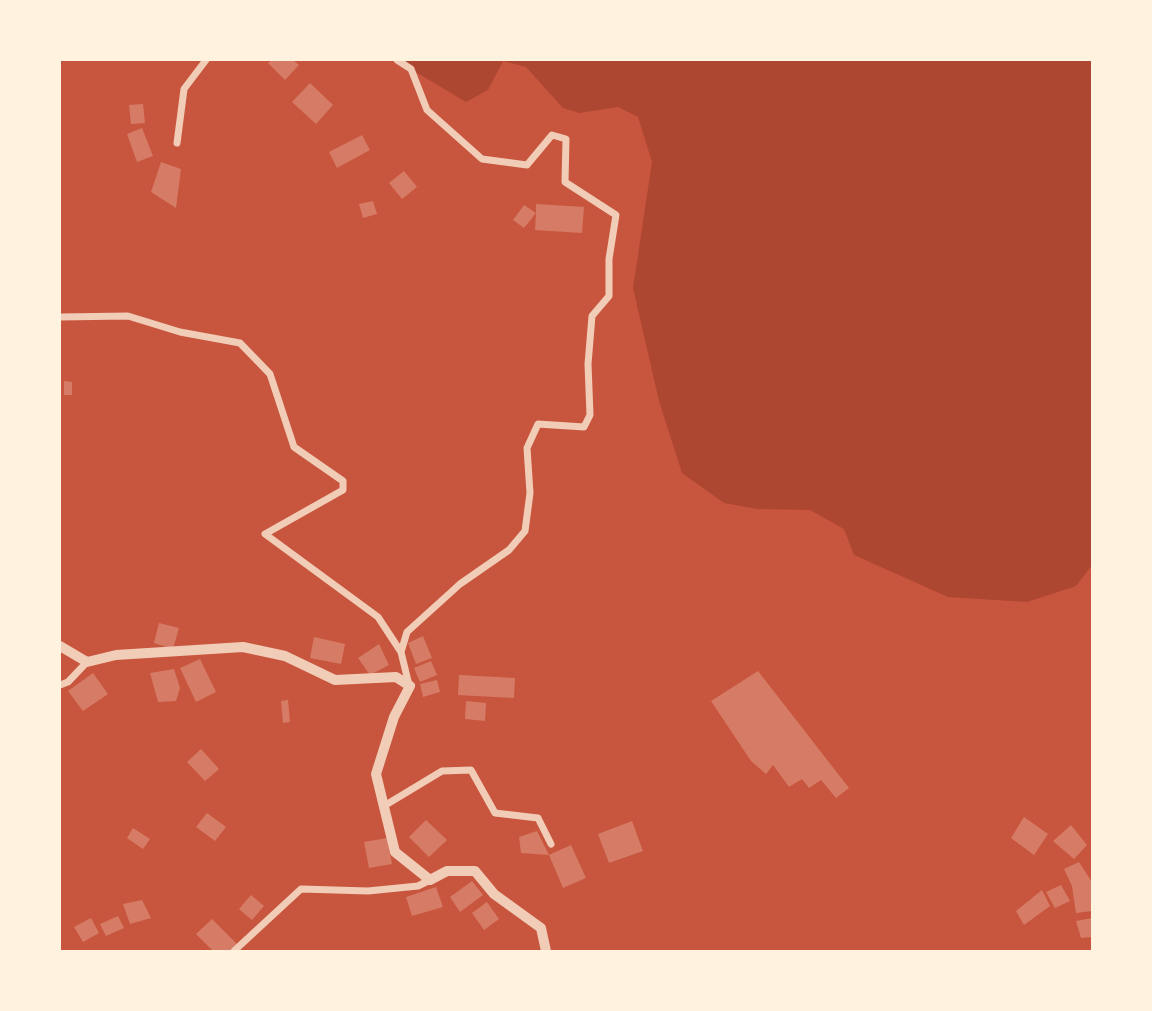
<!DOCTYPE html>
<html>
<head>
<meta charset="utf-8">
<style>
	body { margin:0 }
	#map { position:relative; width:1152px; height:1011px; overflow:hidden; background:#c8553d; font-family:"DM Sans",sans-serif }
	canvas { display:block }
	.frame { position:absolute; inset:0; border:61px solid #fff3e0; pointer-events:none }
</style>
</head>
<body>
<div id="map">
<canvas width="1152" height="1011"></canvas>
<div class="frame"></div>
</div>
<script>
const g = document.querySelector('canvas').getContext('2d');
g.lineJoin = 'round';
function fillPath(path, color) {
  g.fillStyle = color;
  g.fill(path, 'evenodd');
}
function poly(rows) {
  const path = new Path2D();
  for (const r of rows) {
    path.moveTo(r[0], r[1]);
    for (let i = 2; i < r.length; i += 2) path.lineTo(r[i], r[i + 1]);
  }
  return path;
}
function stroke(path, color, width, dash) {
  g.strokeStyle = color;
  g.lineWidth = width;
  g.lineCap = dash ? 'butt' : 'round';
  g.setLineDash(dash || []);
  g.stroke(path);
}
fillPath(poly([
	[402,60,1092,60,1092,565,1076,586,1027,602,948,597,854,555,844,529,810,510,757,509,724,503,682,473,659,401,633,288,652,162,638,117,618,107,579,113,563,108,526,67,503,61,488,90,466,102,409,68]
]), '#ae4732');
fillPath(poly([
	[272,60,293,60,299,65,285,80,268,63],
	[310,83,333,105,316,124,292,102],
	[143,104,145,123,131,124,129,105],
	[142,128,153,156,137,162,127,134],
	[362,135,370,150,337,168,329,152],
	[161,162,181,169,176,208,151,192],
	[404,171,417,187,402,199,389,183],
	[373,201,377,214,363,218,359,204],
	[536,204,584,207,582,233,535,230,536,213,524,228,513,220,524,205,536,213],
	[64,381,72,382,72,395,64,395],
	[159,623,179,628,173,649,154,643],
	[423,636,432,658,416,664,408,643],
	[314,637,345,644,341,664,310,658],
	[379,644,389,665,370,675,358,658],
	[200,659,216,692,196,702,180,668],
	[431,661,437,675,420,682,414,668],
	[174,669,180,688,176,701,158,702,150,673],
	[758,671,849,788,836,798,821,780,809,788,802,779,789,787,773,765,766,774,751,761,711,701],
	[93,673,108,694,83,711,68,691],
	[459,675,515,678,514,698,458,695],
	[437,680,440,692,423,697,420,684],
	[288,700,290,722,283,723,281,701],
	[466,701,486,703,485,721,465,719],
	[201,749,219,769,205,781,187,762],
	[207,813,226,827,215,841,196,827],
	[1024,817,1048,834,1034,855,1011,838],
	[426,820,447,840,429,857,409,837],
	[632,821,643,851,609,863,598,834],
	[1071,825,1087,845,1074,859,1053,841],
	[133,828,150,839,143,849,127,838],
	[537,831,549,855,521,853,519,837],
	[387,838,392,864,369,868,364,842],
	[571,845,586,878,563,888,549,855],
	[1079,862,1092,882,1092,911,1076,913,1072,886,1064,869],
	[472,881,483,895,460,912,450,897],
	[1061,885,1070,901,1055,908,1046,892],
	[436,887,443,907,412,916,406,897],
	[1042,890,1050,906,1024,925,1016,911],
	[251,895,264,906,252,920,239,909],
	[142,900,151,918,130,924,123,904],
	[487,902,499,919,484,930,472,913],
	[118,916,124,928,106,936,100,924],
	[91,918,99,933,83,942,74,927],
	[1092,918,1092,937,1081,938,1076,921],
	[212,919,237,944,229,951,213,951,196,934]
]), '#d67c66');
stroke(poly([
	[397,60,411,69,427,110,482,159,527,165,552,135,566,139,565,182,616,215,609,259,609,296,592,316,588,364,590,415,584,427,538,424,527,448,530,493,525,531,509,550,460,584,407,632,401,652,409,685],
	[177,143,184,89,206,60],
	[60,317,128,316,180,332,240,343,270,374,294,447,343,481,343,490,265,534,378,617,401,652],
	[60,685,68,682,87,662],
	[384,806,442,771,471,770,495,813,538,818,551,844],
	[234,951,301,889,368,891,418,886,430,880]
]), '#f1ccb7', 7);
stroke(poly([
	[60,646,87,662,116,655,243,647,285,656,335,680,396,677,410,686,394,717,376,774,395,852,430,880,447,871,475,871,494,894,541,928,546,951]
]), '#f1ccb7', 10);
</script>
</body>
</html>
